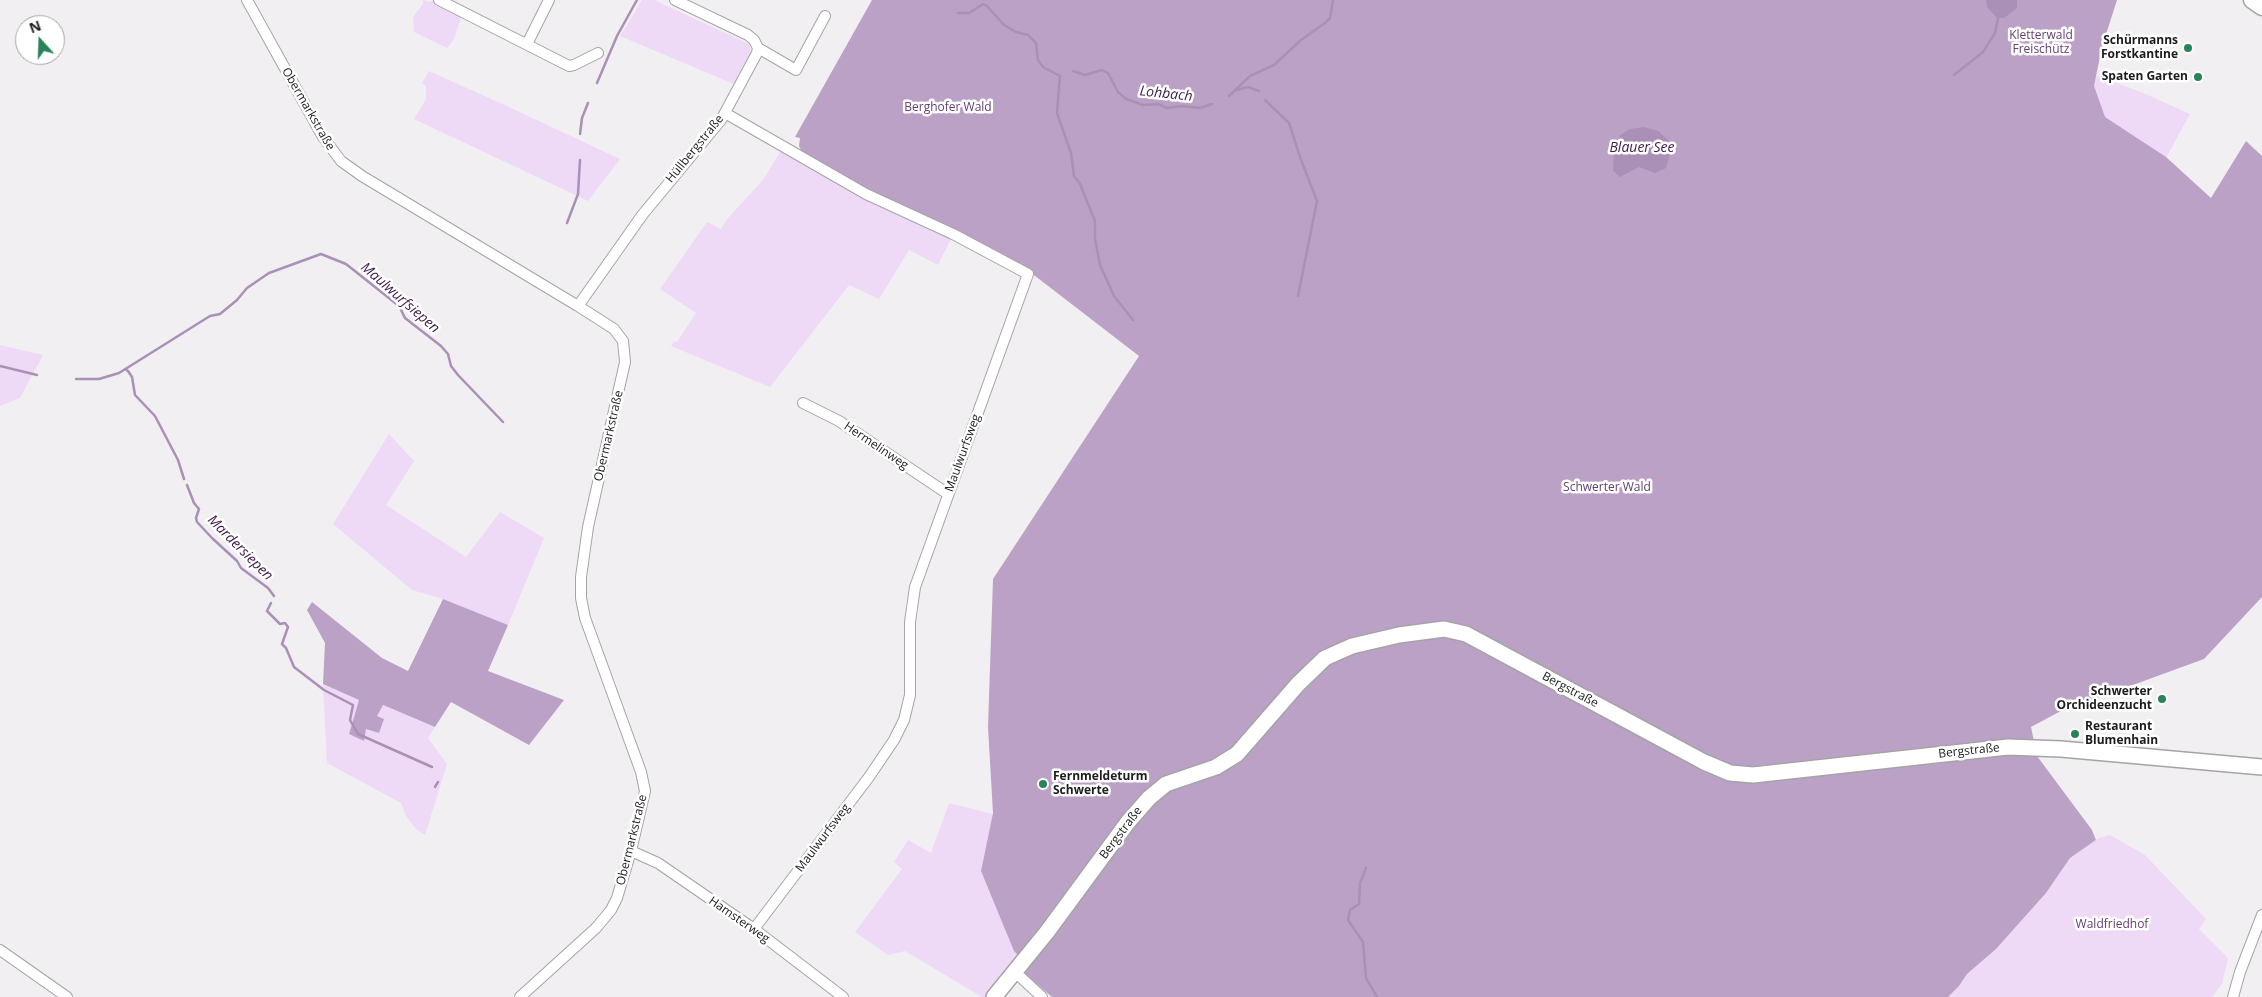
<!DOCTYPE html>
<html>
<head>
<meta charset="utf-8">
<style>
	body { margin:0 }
	#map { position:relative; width:2262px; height:997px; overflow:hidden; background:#f2eff3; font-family:"Open Sans",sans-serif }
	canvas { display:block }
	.north { position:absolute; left:15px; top:15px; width:50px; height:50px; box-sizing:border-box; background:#fff; border:1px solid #a5a4a5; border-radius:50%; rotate:340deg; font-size:14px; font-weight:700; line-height:20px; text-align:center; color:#1d1c1d }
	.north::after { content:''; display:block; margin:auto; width:18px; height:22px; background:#288358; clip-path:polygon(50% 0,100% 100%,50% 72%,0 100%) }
</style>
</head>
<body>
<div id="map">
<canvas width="2262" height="997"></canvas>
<div class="north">N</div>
</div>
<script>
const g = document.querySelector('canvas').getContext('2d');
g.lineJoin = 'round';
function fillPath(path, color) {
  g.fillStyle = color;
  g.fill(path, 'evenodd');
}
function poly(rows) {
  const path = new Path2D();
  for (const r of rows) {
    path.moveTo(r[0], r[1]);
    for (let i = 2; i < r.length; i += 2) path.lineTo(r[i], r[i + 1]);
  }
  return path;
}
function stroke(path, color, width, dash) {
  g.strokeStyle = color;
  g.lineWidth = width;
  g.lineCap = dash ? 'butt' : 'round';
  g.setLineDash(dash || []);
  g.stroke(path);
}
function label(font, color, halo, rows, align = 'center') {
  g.font = font + ' "Open Sans",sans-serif';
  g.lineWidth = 5;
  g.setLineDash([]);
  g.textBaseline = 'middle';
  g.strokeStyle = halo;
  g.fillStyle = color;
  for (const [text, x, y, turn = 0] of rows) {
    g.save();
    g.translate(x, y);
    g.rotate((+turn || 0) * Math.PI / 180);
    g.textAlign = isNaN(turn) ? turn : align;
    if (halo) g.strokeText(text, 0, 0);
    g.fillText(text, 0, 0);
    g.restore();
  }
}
fillPath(poly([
	[423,0,430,2,433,0,462,14,454,39,447,48,414,32,413,17,423,4],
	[642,0,654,0,749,44,751,53,736,85,620,36],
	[429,71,511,108,620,159,588,201,414,119,426,99,426,86,422,83],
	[2097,76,2141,92,2190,114,2166,158,2104,118,2093,87],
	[782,149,952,237,938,265,909,250,879,299,849,285,770,387,671,346,674,341,677,342,696,313,660,289,707,222,721,229,728,218,763,180],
	[0,345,43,355,20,398,0,406],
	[389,434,414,461,386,505,466,557,500,512,544,538,508,625,443,599,412,590,333,524],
	[323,684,359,700,349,734,363,740,366,729,379,733,377,716,382,705,435,727,428,738,447,764,425,835,416,829,406,816,401,803,327,763],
	[949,803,993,814,981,871,1019,957,985,997,982,997,905,951,888,955,855,932,902,869,894,862,908,840,931,853],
	[2110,835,2145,855,2206,919,2199,929,2228,958,2222,984,2212,997,1948,997,1959,986,1967,974,1996,949,2046,893,2070,858,2099,838]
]), '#eed9f7');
fillPath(poly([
	[872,0,2117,0,2102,47,2094,86,2105,117,2166,157,2211,198,2246,141,2262,156,2262,597,2204,659,2059,712,2031,727,2037,756,2092,830,2096,840,2070,858,2046,893,1996,949,1967,974,1959,986,1948,997,1052,997,1025,974,1027,965,1014,951,981,871,993,813,988,727,993,579,1139,356,1030,272,867,191,802,152,799,146,800,138,795,137],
	[443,599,508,625,488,671,564,700,529,745,451,702,435,727,383,705,377,716,384,719,379,733,366,729,364,741,349,734,359,700,323,684,325,643,307,610,312,602,382,658,408,671]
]), '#bca1c7');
fillPath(poly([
	[1986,0,2017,0,2017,8,2004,18,1997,18,1987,7],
	[1644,127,1658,131,1668,140,1670,154,1666,168,1655,173,1639,167,1620,177,1613,171,1614,154,1620,135,1630,129]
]), '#aa90b6');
stroke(poly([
	[958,13,969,13,983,4,987,6,1004,25,1016,32,1028,35,1036,43,1038,60,1043,67,1060,76,1057,113,1071,153,1074,176,1080,184,1095,221,1095,239,1100,265,1114,296,1133,320],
	[1073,71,1085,75,1102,70,1108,73,1118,92,1126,99,1143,105,1158,104,1167,108,1182,106,1200,108,1212,104],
	[1954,75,1983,52,1995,33,1998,18],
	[597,83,617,36,637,0],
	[1237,90,1248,87,1259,91],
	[1229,96,1250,76,1274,65,1301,40,1325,23,1330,18,1333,0],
	[1265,100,1289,123,1300,157,1317,201,1298,296],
	[580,134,582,118,588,103],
	[567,223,578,194,580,160],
	[0,366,37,375],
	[125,369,128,371,132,377,135,395,155,416,178,460,184,479],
	[76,379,99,379,119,373,210,316,220,314,237,300,247,288,269,273,321,254,346,264,399,306,405,318,441,346,448,354,451,366,458,375,503,422],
	[187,485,194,503,199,509,196,518,197,522,212,538,237,561,241,568,268,588,274,596],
	[271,603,267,611,280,624,285,623,288,627,282,644,286,648,294,667,324,690,353,705,350,720,358,734,432,767],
	[435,787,438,782],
	[1366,868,1360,883,1359,904,1350,910,1348,920,1363,942,1366,978,1377,997]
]), '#aa90b6', 2.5);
const minor = poly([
	[247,0,323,137,341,161,362,176,578,306,614,329,623,341,625,362,588,527,581,577,581,598,585,618,641,772,645,791,631,851,617,898,611,910,596,928,520,997],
	[439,0,569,66,574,65,598,53],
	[675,0,748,35,754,40,758,48],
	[527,44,549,0],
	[758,48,796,70,825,16],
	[725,113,866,194,953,234,1028,274,915,587,910,622,910,695,904,720,894,740,869,777,754,929],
	[578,306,643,214,721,120,757,53,758,48],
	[803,403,839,421,948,494],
	[631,851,658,863,754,929,843,997],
	[0,950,67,997],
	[1015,972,1042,997],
	[2233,997,2240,972,2262,915]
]);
const secondary = poly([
	[994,997,1047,932,1128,822,1149,798,1166,784,1216,767,1237,754,1298,684,1325,658,1352,646,1399,635,1444,629,1466,634,1704,762,1730,773,1753,775,2008,747,2061,749,2262,767]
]);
const primary = poly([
	[2252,0,2262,7]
]);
stroke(minor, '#a5a3a6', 12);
stroke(secondary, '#a5a3a6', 18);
stroke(primary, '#a5a3a6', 19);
stroke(minor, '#fff', 10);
stroke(secondary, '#fff', 15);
stroke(primary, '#fff', 16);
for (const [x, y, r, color] of [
	[2188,48,5,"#288358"],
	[2198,77,5,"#288358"],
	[2162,699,5,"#288358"],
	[2075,734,5,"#288358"],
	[1043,784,5,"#288358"]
]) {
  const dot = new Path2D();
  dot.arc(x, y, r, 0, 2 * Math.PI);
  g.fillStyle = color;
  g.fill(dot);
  stroke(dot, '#fff', 2);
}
label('12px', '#644073', '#fff', [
	["Kletterwald",2041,36],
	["Freischütz",2041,50],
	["Berghofer Wald",948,108],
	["Schwerter Wald",1607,488],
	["Waldfriedhof",2112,925]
]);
label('bold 12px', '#1d1c1d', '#fff', [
	["Schürmanns",2178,41],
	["Forstkantine",2178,55],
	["Spaten Garten",2188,77],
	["Schwerter",2152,692],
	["Orchideenzucht",2152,706],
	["Restaurant",2085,727,"left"],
	["Blumenhain",2085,741,"left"],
	["Fernmeldeturm",1053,777,"left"],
	["Schwerte",1053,791,"left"]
], 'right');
label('12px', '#1d1c1d', '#fff', [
	["Obermarkstraße",308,109,60],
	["Hüllbergstraße",695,149,-51],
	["Obermarkstraße",609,436,-77],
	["Hermelinweg",876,446,34],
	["Maulwurfsweg",963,453,-70],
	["Bergstraße",1570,690,28],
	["Bergstraße",1969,751,-6],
	["Bergstraße",1121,833,-53],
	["Maulwurfsweg",823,838,-53],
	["Obermarkstraße",632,840,-76],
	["Hamsterweg",739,920,35]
]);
label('italic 14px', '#3d194a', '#fff', [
	["Lohbach",1166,94,6],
	["Blauer See",1642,148],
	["Maulwurfsiepen",400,298,41],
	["Mardersiepen",240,548,45]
]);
</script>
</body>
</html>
